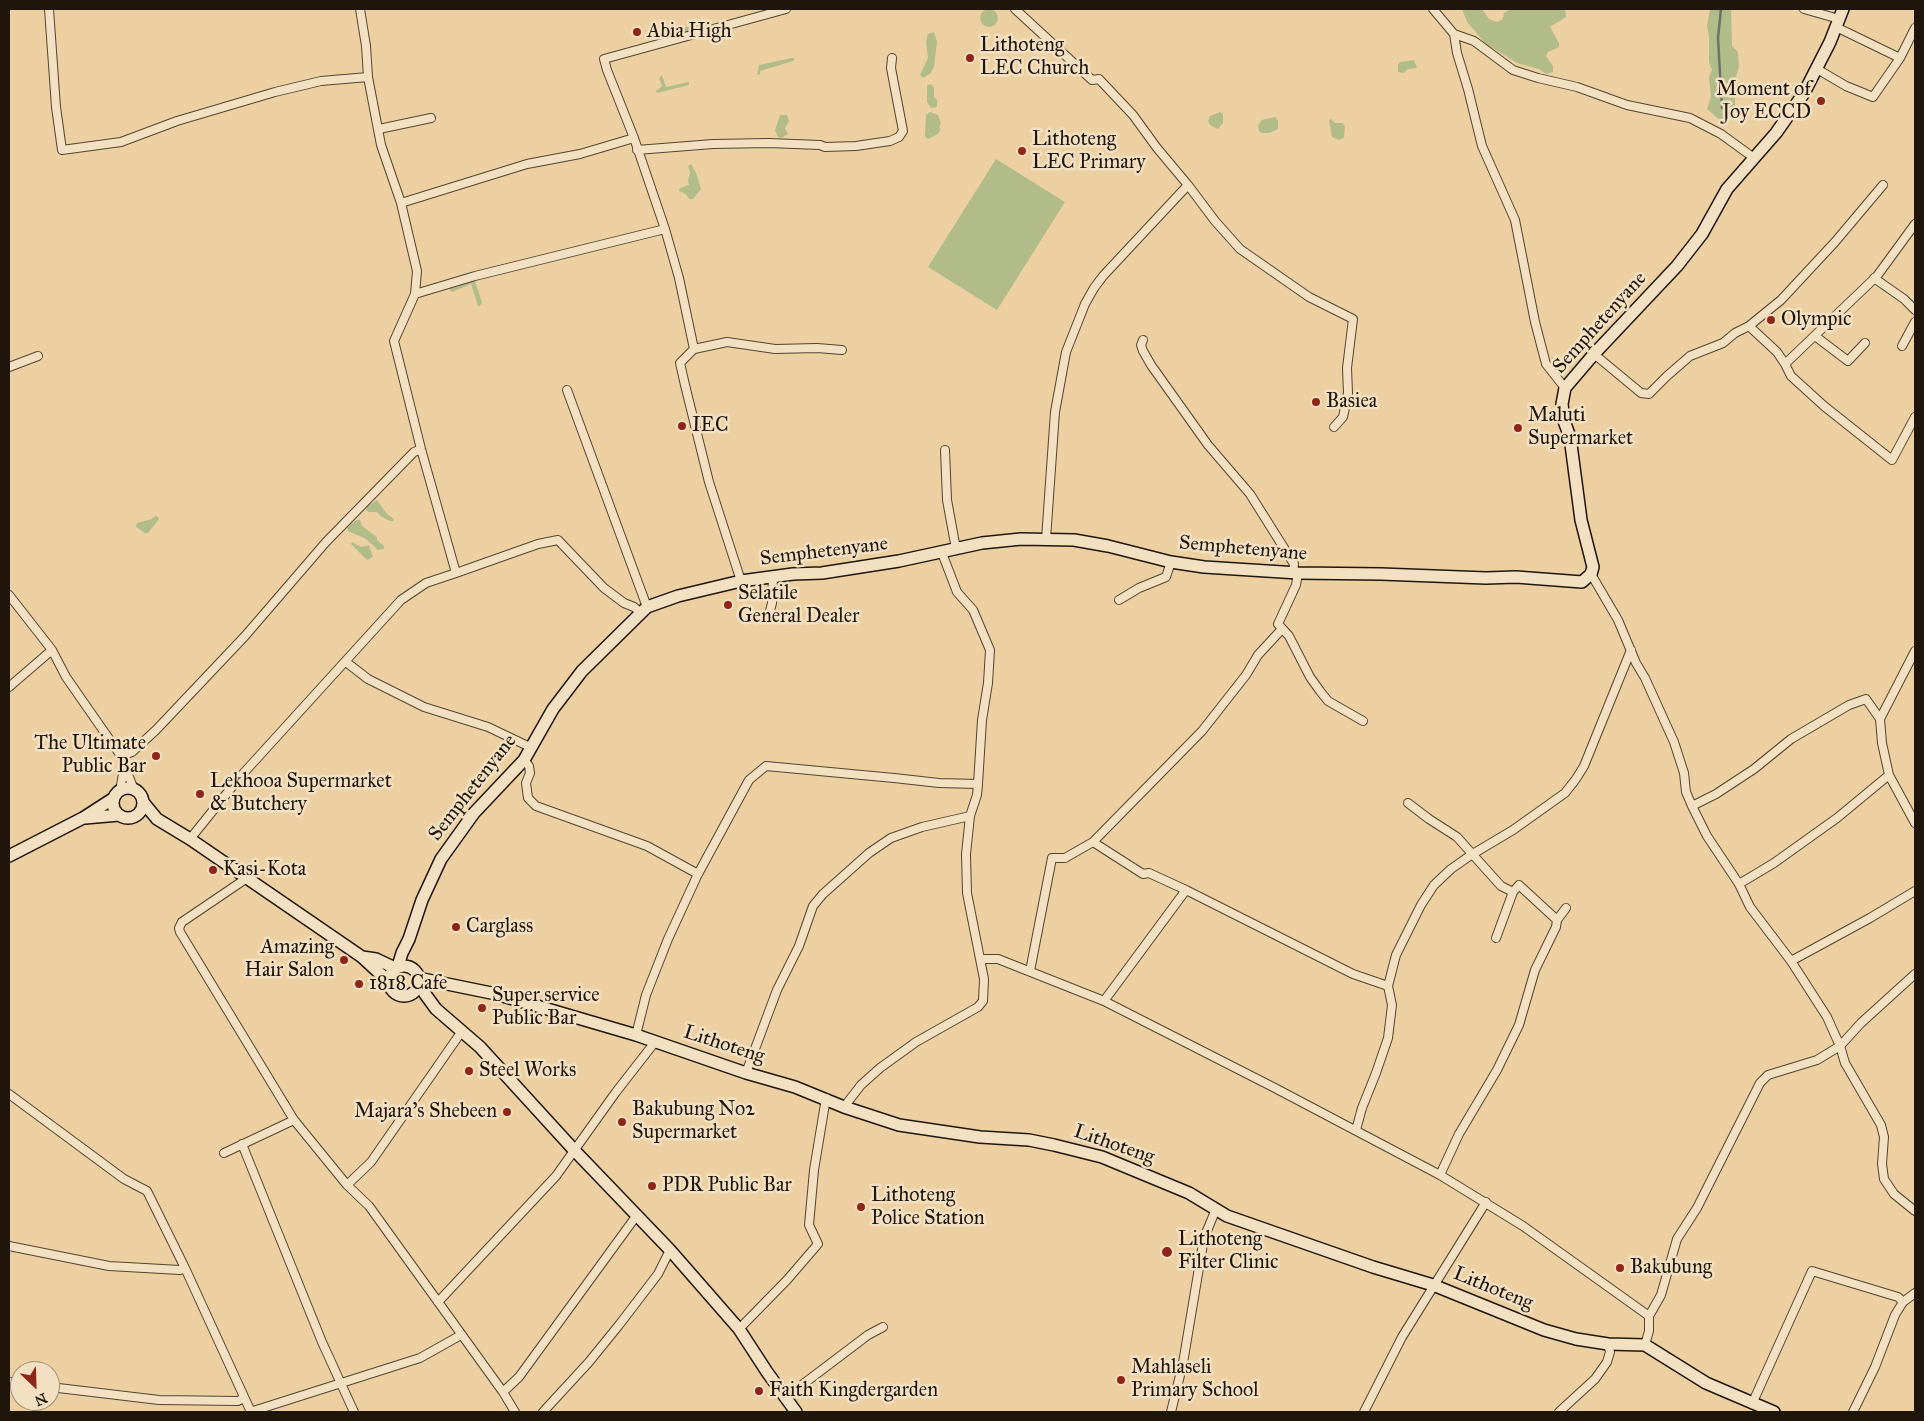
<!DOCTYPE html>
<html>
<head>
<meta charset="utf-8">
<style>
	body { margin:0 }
	#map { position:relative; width:1924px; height:1421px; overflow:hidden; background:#ecd0a1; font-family:"IM FELL Great Primer",serif }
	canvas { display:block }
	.frame { position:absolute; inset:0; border:10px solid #1f150b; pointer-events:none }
	.north { position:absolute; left:10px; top:1361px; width:50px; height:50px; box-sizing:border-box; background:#f3e0c2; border:1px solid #9e8f79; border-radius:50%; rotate:156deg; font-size:14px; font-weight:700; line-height:20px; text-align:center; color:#1f150b }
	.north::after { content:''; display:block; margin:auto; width:18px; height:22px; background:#8f2418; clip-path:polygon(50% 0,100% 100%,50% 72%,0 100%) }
</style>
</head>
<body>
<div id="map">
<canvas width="1924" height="1421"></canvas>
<div class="frame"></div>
<div class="north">N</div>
</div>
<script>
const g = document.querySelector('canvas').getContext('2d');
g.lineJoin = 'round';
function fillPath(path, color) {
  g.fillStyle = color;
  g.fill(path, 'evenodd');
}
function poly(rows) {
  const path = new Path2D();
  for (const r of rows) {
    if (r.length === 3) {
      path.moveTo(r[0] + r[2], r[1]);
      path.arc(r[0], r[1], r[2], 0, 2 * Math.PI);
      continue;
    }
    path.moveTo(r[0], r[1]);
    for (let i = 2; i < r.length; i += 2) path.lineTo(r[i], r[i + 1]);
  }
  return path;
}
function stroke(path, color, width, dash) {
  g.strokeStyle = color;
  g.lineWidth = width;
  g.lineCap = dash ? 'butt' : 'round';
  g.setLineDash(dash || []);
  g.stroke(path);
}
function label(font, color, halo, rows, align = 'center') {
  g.font = font + ' "IM FELL Great Primer",serif';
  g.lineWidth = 5;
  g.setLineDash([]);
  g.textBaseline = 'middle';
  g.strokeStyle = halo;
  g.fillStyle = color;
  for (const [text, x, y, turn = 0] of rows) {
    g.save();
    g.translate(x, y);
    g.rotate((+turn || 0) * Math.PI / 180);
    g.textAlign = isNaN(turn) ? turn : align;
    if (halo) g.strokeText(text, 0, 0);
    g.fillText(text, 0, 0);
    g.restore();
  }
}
fillPath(poly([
	[1462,9,1482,9,1489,19,1497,22,1503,19,1504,13,1511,9,1565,9,1566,17,1550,27,1559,43,1559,47,1548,52,1546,56,1553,66,1553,72,1546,74,1539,69,1517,63,1486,44,1467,22],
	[1710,9,1731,9,1732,46,1738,52,1739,66,1735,80,1735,113,1721,121,1707,109,1711,96,1709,77,1712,70,1709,62,1709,36,1707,26],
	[989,18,9],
	[703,24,705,25,699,30,665,37,664,35,667,32,681,28],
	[934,32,937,42,934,67,931,73,923,78,920,75,928,58,926,42,928,34],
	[792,58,795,59,793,61,760,71,760,74,757,75,759,65],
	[1414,60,1417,68,1408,69,1404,73,1398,72,1398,65,1400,62],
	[662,75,666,87,689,82,689,85,657,93,656,91,662,86,659,78],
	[931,84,934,88,934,97,937,100,937,107,931,108,927,102,927,85],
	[930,112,938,115,941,123,939,127,941,129,938,134,928,139,925,136,926,115],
	[1220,112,1223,114,1223,123,1218,129,1210,125,1208,121,1210,116],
	[780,115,787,115,789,121,785,128,788,134,782,138,778,137,775,130],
	[1275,117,1278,121,1278,129,1269,133,1262,133,1259,131,1258,125,1262,120],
	[1331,119,1335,123,1342,123,1345,126,1344,138,1339,140,1332,137,1329,121],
	[996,159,1065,202,997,310,928,267],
	[691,164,696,173,701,189,693,199,689,199,686,194,679,191,680,188,689,185,688,180,690,173,688,166],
	[474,279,482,302,480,306,478,306,471,284,452,292,449,288,450,286],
	[377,500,387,514,394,519,393,521,390,521,382,517,377,512,369,512,366,510,367,507],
	[155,516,157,516,159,519,148,533,145,533,136,527,137,523,152,519],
	[356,520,360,520,362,526,377,537,377,540,384,546,384,549,378,550,366,539,348,531,347,527],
	[352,542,361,547,369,545,373,557,367,560,351,544]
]), '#b2bc89');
stroke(poly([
	[1721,9,1718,38,1722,108]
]), '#6a746d', 2.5);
const minor = poly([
	[49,9,56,107,62,150,121,142,177,121,275,92,321,81,368,77],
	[360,9,366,46,368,77,381,145,401,203,417,271,415,294,394,341,421,449,456,573],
	[1015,9,1092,80,1099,79,1133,115,1157,148,1188,185,1103,276,1094,288,1085,304,1066,352,1055,412,1046,539],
	[1433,9,1454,34,1457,53,1468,89,1482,146,1515,220,1535,322,1546,364,1565,388],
	[1804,9,1839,19],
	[1836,27,1900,58],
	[1454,34,1474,41,1513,70,1538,78,1577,87,1627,105,1690,118,1721,134,1754,158],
	[1817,69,1846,86,1873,97,1900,58,1915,28],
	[379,129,431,118],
	[637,150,713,144,769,143,820,145,825,147,856,146,890,141,899,137,903,131,891,68,892,58],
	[1188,185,1215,221,1240,249,1309,297,1353,319,1347,368,1348,393,1346,403,1343,417,1334,427],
	[401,203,527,164,580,154,634,138],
	[1874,278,1904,299,1915,310],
	[415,294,475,276,665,229],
	[1749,326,1777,352,1785,364,1877,276,1915,224],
	[1815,336,1848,361,1865,343],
	[1143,340,1141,345,1143,351,1151,365,1208,445,1250,494,1294,564,1293,573],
	[1902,346,1915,322],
	[694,349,727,342,775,349,817,348,842,350],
	[1594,354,1641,393,1649,394,1667,376,1690,356,1723,343,1735,333,1749,326,1781,300,1835,242,1883,185],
	[1785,364,1791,376,1824,406,1892,460,1915,417],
	[9,367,38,356],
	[567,390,647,607],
	[945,450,947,500,956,549],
	[1298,573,1296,585,1278,624,1289,636,1310,677,1320,691,1328,701,1363,721],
	[1591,574,1618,620,1636,663,1645,678,1674,742,1684,773,1686,792,1692,806,1707,836,1739,884,1750,907,1791,961,1827,1017,1840,1046,1845,1063,1881,1125,1884,1137,1882,1164,1884,1179,1894,1194,1915,1211],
	[741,581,709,482,685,385,680,363,694,349,679,278,665,229,634,138,607,70,604,59,786,9],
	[9,595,52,650,66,677,121,756,134,790],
	[1119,600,1139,588,1166,577,1171,562],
	[768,619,772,603,773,577],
	[1915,651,1880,719,1882,743,1889,775,1915,823],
	[346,662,368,679,424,707,488,727,530,747],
	[9,687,52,650],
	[121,756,132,752,156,730,245,636,326,542,414,452,421,449],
	[524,760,529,766,530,773,526,783,528,798,536,806,647,846,698,874,668,939,646,995,636,1035],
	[120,791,124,768],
	[1408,803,1429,819,1457,837,1501,886,1513,892],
	[1692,806,1716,794,1754,769,1791,739,1849,705,1866,699,1880,719],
	[190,839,240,777,401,600,426,583,456,573,538,544,558,540,604,588,624,603,634,607,640,612],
	[1093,842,1202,731,1246,675,1258,655,1282,629],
	[698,874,749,780,766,766,894,778,939,783,978,784],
	[247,878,182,922,179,928,180,932,294,1120,347,1185,369,1206,503,1392,515,1412],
	[1739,884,1774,863,1837,818,1889,775],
	[1496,938,1513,892,1519,885,1557,920],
	[981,959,998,959,1104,1001,1273,1087,1440,1175,1523,1226,1649,1316,1649,1331,1645,1345],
	[1791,961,1870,918,1915,891],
	[1030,971,1052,858,1065,858,1093,842,1143,874,1149,873,1186,890,1353,974,1388,986],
	[1104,1001,1186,890],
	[746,1073,777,990,799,946,813,906,823,894,869,853,891,838,922,827,970,816],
	[9,1094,124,1179,147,1191,185,1268,251,1412],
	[844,1107,861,1085,880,1068,916,1042,978,1007,983,1001,984,979,967,893,966,854,970,816,977,795,978,784,982,720,988,683,990,650,973,610,957,592,942,553],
	[1356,1130,1362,1108,1376,1073,1388,1038,1392,1005,1388,986,1396,955,1421,905,1434,885,1451,869,1471,855,1513,830,1565,793,1576,779,1584,766,1631,650],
	[242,1144,322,1342,354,1412],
	[224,1153,294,1120],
	[1440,1175,1459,1134,1497,1070,1519,1025,1535,970,1556,927,1557,920,1566,908],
	[347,1185,371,1162,462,1031],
	[9,1246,109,1266,180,1270,185,1268],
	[438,1302,556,1176,616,1092,655,1042],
	[1649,1316,1661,1295,1677,1239,1697,1208,1760,1083,1768,1075,1817,1060,1840,1046,1861,1023,1915,974],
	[739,1329,787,1280,818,1244,809,1225,814,1170,826,1098],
	[9,1382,20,1383],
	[50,1387,159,1400,238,1401,244,1398],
	[503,1392,519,1377,637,1215],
	[786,1397,868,1335,883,1327],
	[1752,1404,1812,1271,1898,1297,1903,1302],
	[250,1412,420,1358,461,1335],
	[543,1412,589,1362,619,1325,658,1274,670,1250],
	[1171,1412,1183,1363,1204,1238,1216,1209],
	[1364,1412,1402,1337,1486,1202],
	[1559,1412,1595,1379,1607,1362,1610,1352,1608,1344],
	[1853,1412,1875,1367,1895,1315,1903,1302,1915,1293]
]);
const secondary = poly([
	[128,803,15],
	[143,802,157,819,190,839,362,957,388,981],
	[85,818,119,815],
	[9,856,83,818,114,798],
	[362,957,376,959,395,968],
	[404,981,15],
	[398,966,402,953,409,939,422,900,441,859,474,813,524,760,553,709,582,671,647,607,678,596,741,581,793,574,822,573,899,561,982,543,1021,539,1074,540,1108,546,1171,562,1204,567,1298,573,1381,574,1486,578,1516,577,1582,582,1591,574,1593,567,1581,520,1570,437,1564,421,1562,404,1565,388,1594,354,1677,266,1702,234,1727,189,1776,133,1804,93,1830,42,1843,9],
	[418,978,496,994,636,1035,746,1073,795,1087,844,1107,899,1125,980,1137,1029,1140,1054,1145,1102,1157,1189,1193,1227,1216,1373,1267,1433,1285,1544,1330,1576,1339,1608,1344,1645,1345,1706,1383,1774,1412],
	[419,980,425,994,436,1009,480,1047,574,1150,670,1250,739,1329,767,1372,796,1412]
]);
stroke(minor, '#524430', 10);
stroke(secondary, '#1f150b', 14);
stroke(minor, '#f3e0c2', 8);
stroke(secondary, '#f3e0c2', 11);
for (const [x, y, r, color] of [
	[637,32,5,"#8f2418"],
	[970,58,5,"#8f2418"],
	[1821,101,5,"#8f2418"],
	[1022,151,5,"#8f2418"],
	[1771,320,5,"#8f2418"],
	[1316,402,5,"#8f2418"],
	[682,426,5,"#8f2418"],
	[1518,428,5,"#8f2418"],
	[728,605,5,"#8f2418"],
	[156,756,5,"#8f2418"],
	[200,794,5,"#8f2418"],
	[213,870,5,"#8f2418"],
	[456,927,5,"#8f2418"],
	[344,960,5,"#8f2418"],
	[359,984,5,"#8f2418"],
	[482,1008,5,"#8f2418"],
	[469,1071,5,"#8f2418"],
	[507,1112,5,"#8f2418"],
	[622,1122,5,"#8f2418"],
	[652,1186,5,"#8f2418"],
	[861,1207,5,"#8f2418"],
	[1167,1252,6,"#8f2418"],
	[1620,1268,5,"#8f2418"],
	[1121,1380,5,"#8f2418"],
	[759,1391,5,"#8f2418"]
]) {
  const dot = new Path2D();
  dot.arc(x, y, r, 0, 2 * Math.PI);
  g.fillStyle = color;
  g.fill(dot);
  stroke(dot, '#f3e0c2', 2);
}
label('20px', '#1f150b', '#f3e0c2', [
	["Abia High",647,32],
	["Lithoteng",980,46],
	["LEC Church",980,69],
	["Moment of",1811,90,"right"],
	["Joy ECCD",1811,113,"right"],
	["Lithoteng",1032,140],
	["LEC Primary",1032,163],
	["Olympic",1781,320],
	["Basiea",1326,402],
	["Maluti",1528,416],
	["Supermarket",1528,439],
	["IEC",692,426],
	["Selatile",738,594],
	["General Dealer",738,617],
	["The Ultimate",146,744,"right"],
	["Public Bar",146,767,"right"],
	["Lekhooa Supermarket",210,782],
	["& Butchery",210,805],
	["Kasi-Kota",223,870],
	["Carglass",466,927],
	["Amazing",334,948,"right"],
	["Hair Salon",334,971,"right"],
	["1818 Cafe",369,984],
	["Super service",492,996],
	["Public Bar",492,1019],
	["Steel Works",479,1071],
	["Bakubung No2",632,1110],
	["Supermarket",632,1133],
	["Majara's Shebeen",497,1112,"right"],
	["PDR Public Bar",662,1186],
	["Lithoteng",871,1196],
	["Police Station",871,1219],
	["Lithoteng",1178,1240],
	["Filter Clinic",1178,1263],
	["Bakubung",1630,1268],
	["Mahlaseli",1131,1368],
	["Primary School",1131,1391],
	["Faith Kingdergarden",769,1391]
], 'left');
label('20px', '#1f150b', '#f3e0c2', [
	["Semphetenyane",1600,323,-48],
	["Semphetenyane",1243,549,5],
	["Semphetenyane",824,552,-7],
	["Semphetenyane",473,788,-52],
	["Lithoteng",724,1045,18],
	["Lithoteng",1114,1145,19],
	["Lithoteng",1493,1289,22]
]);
</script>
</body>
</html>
